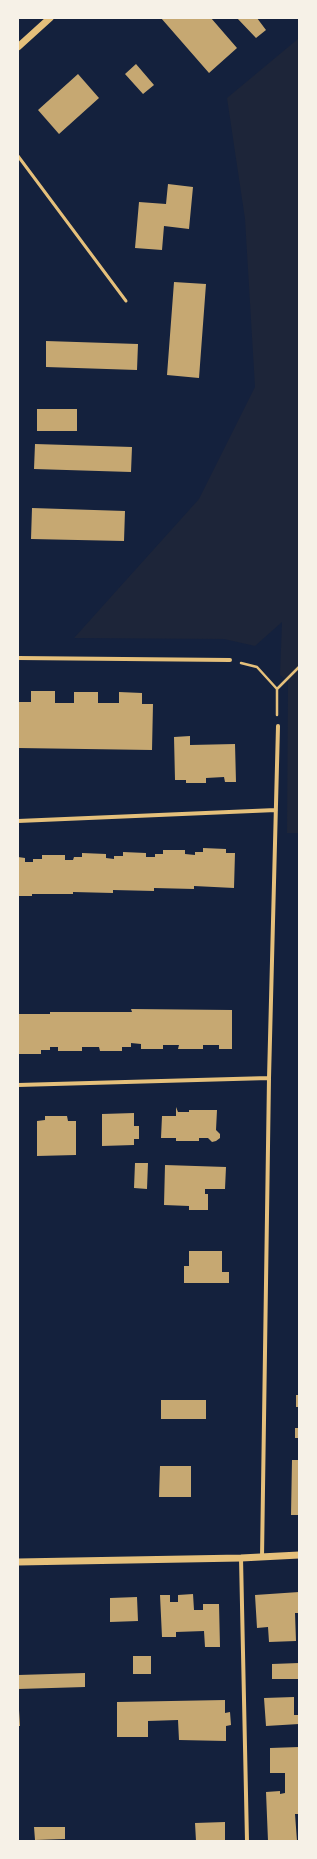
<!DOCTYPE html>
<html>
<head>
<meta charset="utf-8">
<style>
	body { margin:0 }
	#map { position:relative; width:317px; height:1859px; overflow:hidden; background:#14213d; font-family:Signika,sans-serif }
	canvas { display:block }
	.frame { position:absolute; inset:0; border:19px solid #f6f1e7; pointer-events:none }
</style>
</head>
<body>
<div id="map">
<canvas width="317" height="1859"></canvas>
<div class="frame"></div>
</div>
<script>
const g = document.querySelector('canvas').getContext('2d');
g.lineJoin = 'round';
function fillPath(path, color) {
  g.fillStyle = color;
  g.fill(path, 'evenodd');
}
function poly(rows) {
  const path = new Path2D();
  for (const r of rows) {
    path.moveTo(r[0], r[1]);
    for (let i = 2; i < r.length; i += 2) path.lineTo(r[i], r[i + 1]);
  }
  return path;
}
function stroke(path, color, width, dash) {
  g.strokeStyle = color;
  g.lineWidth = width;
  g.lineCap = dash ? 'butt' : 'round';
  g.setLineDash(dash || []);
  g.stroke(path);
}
fillPath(poly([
	[299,38,299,833,287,833,288,681,280,675,282,622,255,646,224,639,74,638,199,499,255,387,245,219,227,98]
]), '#1d2539');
fillPath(poly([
	[161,18,211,18,237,48,209,73],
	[237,18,257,18,266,30,256,38],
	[136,64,154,85,143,94,125,74],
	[78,74,99,98,59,134,38,110],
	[168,184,193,187,189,229,164,226,162,250,135,248,139,202,166,204],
	[174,282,206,284,199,378,167,375],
	[46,341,138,344,137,370,46,367],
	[37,409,77,409,77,431,37,431],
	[35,444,132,447,131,472,34,469],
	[32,508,125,511,124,541,31,539],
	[31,691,55,691,55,703,74,703,74,692,98,692,98,703,119,703,119,692,142,693,142,704,153,704,152,750,18,748,18,702,31,702],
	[190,736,190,745,235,744,236,782,225,782,224,777,206,778,206,783,186,783,186,780,175,780,174,737],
	[203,848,226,849,226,853,235,853,234,888,194,886,194,889,154,888,154,891,113,890,113,893,73,892,73,894,32,894,32,896,18,896,18,857,25,858,25,862,33,862,33,859,42,859,42,855,65,855,65,860,73,860,74,857,82,857,82,853,106,854,106,858,114,859,114,856,123,856,123,852,146,853,146,857,155,857,155,854,163,854,163,850,185,850,185,854,195,855,195,852,203,852],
	[131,1009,232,1010,232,1049,219,1049,219,1045,203,1045,203,1049,178,1049,179,1045,163,1045,163,1049,141,1049,141,1044,131,1043,131,1047,122,1047,122,1051,100,1051,99,1047,82,1047,82,1051,58,1051,58,1047,50,1047,50,1050,41,1050,41,1054,18,1054,18,1014,50,1014,50,1012,132,1012],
	[176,1107,178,1112,189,1112,189,1110,217,1110,216,1130,220,1134,220,1138,216,1141,212,1142,208,1138,199,1138,199,1141,176,1141,176,1138,161,1138,162,1116,176,1116],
	[134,1113,134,1126,139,1126,139,1139,134,1139,134,1145,102,1146,102,1114],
	[45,1116,67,1116,68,1121,76,1121,76,1155,37,1156,37,1121,45,1120],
	[135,1163,148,1163,147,1189,134,1188],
	[165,1165,226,1167,225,1189,205,1189,205,1194,208,1194,208,1210,189,1210,189,1206,164,1205],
	[189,1251,222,1251,222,1272,229,1272,229,1283,184,1283,184,1266,189,1266],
	[296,1395,299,1395,299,1407,296,1407],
	[161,1400,206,1400,206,1419,161,1419],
	[295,1428,299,1428,299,1438,295,1438],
	[292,1460,299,1460,299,1515,291,1515],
	[160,1466,191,1466,191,1497,159,1497],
	[299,1592,299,1613,295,1613,296,1641,269,1642,268,1627,257,1628,255,1595],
	[193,1594,194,1610,203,1610,203,1604,219,1604,220,1647,205,1647,204,1631,176,1632,176,1637,162,1637,160,1595,170,1595,170,1602,178,1602,178,1595],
	[137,1597,138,1621,110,1622,110,1598],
	[133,1656,151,1656,151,1674,133,1674],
	[299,1663,299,1679,272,1679,272,1664],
	[85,1673,85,1687,18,1689,18,1675],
	[294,1697,294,1715,299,1715,299,1724,266,1726,264,1698],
	[225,1700,225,1713,230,1712,231,1725,226,1726,226,1741,179,1740,178,1720,148,1721,148,1737,117,1737,117,1702],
	[18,1710,19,1710,20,1726,18,1726],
	[299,1747,299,1814,295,1814,297,1841,268,1841,266,1792,280,1791,280,1794,285,1793,285,1773,270,1773,270,1748],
	[225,1822,225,1841,196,1841,195,1823],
	[34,1827,65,1827,65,1839,35,1840]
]), '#c6a872');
stroke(poly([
	[241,663,257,667,277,689,277,715],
	[277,689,299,667]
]), '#e5c07b', 2.5);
stroke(poly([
	[18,156,126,301]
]), '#e5c07b', 3);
stroke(poly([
	[18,658,230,660],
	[18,821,276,810],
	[18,1085,269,1078],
	[262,1557,269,1078,278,726],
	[241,1558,247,1841]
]), '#e5c07b', 4);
stroke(poly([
	[18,47,50,18],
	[18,1562,241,1558,299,1555]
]), '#e5c07b', 7);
</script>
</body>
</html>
